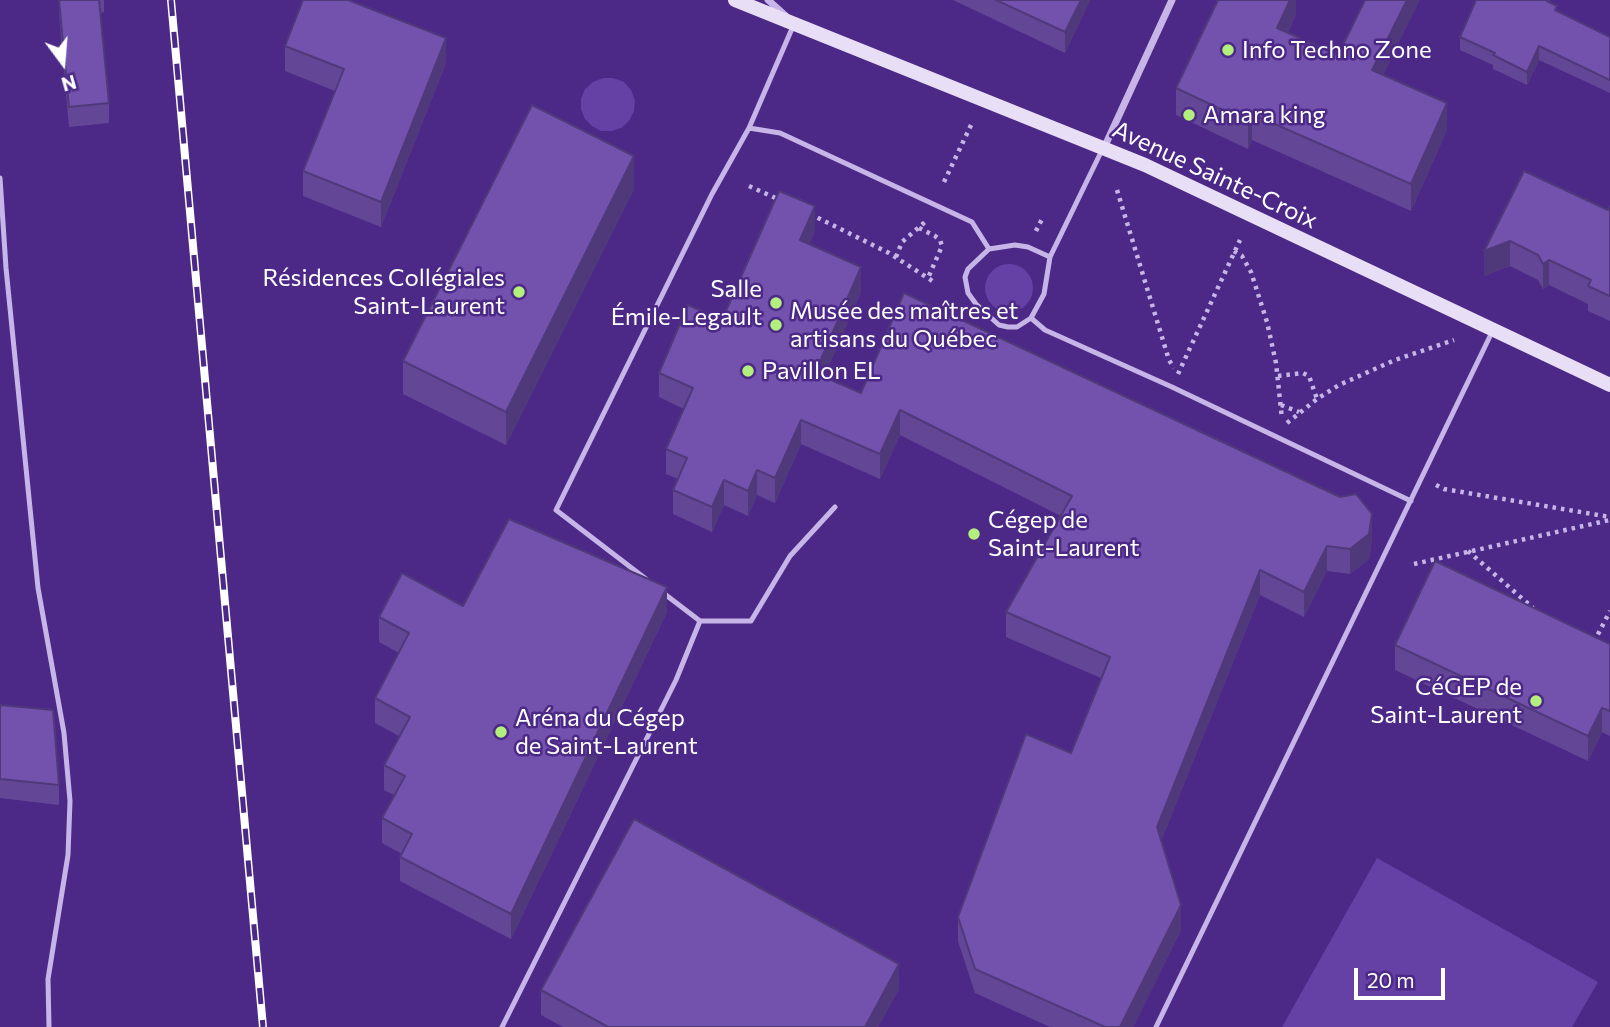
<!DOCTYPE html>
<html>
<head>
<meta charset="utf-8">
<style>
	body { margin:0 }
	#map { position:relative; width:1610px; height:1027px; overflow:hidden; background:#4c2987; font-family:Commissioner,sans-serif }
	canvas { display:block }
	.north { position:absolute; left:28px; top:28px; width:70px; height:70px; -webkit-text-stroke:5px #4c2987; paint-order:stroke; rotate:164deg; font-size:19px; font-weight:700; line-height:28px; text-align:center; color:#fff }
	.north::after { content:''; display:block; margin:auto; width:24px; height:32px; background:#fff; clip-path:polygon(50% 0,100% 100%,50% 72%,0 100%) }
	.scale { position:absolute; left:1354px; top:968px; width:91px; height:32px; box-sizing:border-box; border:4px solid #fff; border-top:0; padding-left:9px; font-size:21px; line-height:24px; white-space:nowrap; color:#fff; -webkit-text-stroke:5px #4c2987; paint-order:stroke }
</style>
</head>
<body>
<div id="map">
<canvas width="1610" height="1027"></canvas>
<div class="north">N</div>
<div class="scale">20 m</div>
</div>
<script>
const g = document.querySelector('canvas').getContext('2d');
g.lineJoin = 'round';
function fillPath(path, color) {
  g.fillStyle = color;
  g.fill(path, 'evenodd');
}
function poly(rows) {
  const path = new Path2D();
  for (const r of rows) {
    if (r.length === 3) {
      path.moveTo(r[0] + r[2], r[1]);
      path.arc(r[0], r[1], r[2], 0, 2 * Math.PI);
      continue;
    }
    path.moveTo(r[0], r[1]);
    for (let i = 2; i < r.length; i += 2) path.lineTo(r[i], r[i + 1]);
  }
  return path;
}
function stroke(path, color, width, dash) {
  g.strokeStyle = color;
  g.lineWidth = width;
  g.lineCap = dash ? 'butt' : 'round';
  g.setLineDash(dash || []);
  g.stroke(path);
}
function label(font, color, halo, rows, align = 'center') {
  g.font = font + ' Commissioner,sans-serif';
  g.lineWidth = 5;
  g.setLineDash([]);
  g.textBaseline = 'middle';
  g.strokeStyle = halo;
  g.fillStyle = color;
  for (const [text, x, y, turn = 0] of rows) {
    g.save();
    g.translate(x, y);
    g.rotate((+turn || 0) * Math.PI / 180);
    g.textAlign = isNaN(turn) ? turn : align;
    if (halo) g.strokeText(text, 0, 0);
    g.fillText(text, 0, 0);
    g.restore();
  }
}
fillPath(poly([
	[603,78,613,78,624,82,631,90,635,100,634,111,629,121,621,128,612,131,601,131,592,126,585,119,581,109,581,99,585,89,593,82],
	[1009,288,24],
	[1377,858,1598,982,1572,1027,1282,1027]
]), '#6541a5');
stroke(poly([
	[944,182,972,123],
	[749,186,780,200],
	[1117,190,1169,360,1174,368],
	[810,214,889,253,934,282],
	[919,228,935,236,940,240,942,246,928,278],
	[1036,231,1042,219],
	[1234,251,1242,256,1251,272,1267,322,1276,363,1282,419],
	[896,257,902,242,925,222],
	[1178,374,1240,240],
	[1278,376,1303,373,1309,376,1317,399],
	[1281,405,1299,412],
	[1287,423,1317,399,1339,385,1395,360,1454,340],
	[1436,485,1444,489,1610,517],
	[1468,551,1533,608],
	[1414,564,1610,520],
	[1594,642,1610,611]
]), '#c7b5e8', 4.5, [3.5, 5]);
stroke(poly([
	[749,128,780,133,972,222,989,249],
	[0,178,6,268,38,588,64,733,70,801,68,855,48,979,49,1027],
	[1050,257,1028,247,1015,245,989,249,968,269,965,277,968,293,976,304,999,325,1008,327,1017,327,1031,318,1044,294,1050,257,1103,148],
	[1031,318,1045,330,1172,387,1411,501],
	[646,579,556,510,712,194,749,128,794,24],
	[662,592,700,621],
	[502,1027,676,680,700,621,751,621,790,556,835,507],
	[1156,1027,1493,330]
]), '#c7b5e8', 5);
stroke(poly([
	[768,0,786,16],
	[1104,148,1172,0]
]), '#c7b5e8', 7);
stroke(poly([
	[735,0,1145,165,1610,385]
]), '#e8dff7', 14);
const rail = poly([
	[171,0,263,1027]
]);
stroke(rail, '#fff', 8);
stroke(rail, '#4c2987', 5, [16]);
fillPath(poly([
	[59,0,104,0,104,12,100,13,109,103,109,123,69,127,59,15],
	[953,0,1090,0,1065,53],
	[1296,0,1296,14,1288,32,1338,55,1419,0,1383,75,1447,130,1411,211,1252,140,1248,149,1176,115,1176,88],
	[1550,0,1550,3,1557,11,1610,37,1610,93,1539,60,1527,85,1493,69,1493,65,1460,50,1460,37],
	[285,46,446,63,381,227,303,196,303,171,335,91,285,71],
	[1524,171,1608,210,1610,206,1610,321,1588,311,1588,304,1549,285,1543,289,1538,280,1510,266,1484,276],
	[634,189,506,445,403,394,403,361],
	[815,231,809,244,861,292,824,377,861,393,1372,539,1369,559,1350,574,1327,571,1304,617,1260,595,1161,841,1181,930,1133,1027,1050,1027,975,993,958,941,958,917,1071,753,1101,678,1006,637,1006,612,1061,516,900,435,880,479,801,444,775,503,757,495,748,516,724,505,712,532,673,514,673,490,678,479,666,474,666,449,684,409,659,397,659,373,722,320],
	[463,606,667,612,511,939,400,881,400,857,402,854,382,843,382,818,394,795,384,790,384,765,399,736,375,723,375,698,399,653,379,642,379,617],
	[1610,644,1610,736,1602,732,1588,761,1395,670,1395,645],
	[0,705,59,785,59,805,0,798],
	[899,989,878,1027,563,1027,541,1015,541,990]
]), '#634796');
fillPath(poly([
	[1081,0,1090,0,1065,53,1065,32],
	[1290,0,1296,0,1296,14,1277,54,1277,28],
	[1407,0,1419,0,1419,2,1372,97,1372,70],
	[446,38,446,63,381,227,381,202],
	[1539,46,1539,60,1527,85,1527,72],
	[1447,103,1447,130,1411,211,1411,184],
	[1252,114,1252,140,1248,149,1248,122],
	[634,156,634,189,506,445,506,412],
	[815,206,815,231,800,265,800,240],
	[1510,241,1510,266,1484,276,1484,251],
	[1549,260,1549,285,1543,289,1543,264],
	[861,267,861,292,815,398,815,373],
	[900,410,900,435,880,479,880,454],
	[801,420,801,444,775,503,775,478],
	[757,470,757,495,748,516,748,491],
	[724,480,724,505,712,532,712,507],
	[1372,514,1372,539,1369,559,1350,574,1350,549],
	[1327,546,1327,571,1304,617,1304,592],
	[1260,570,1260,595,1157,851,1157,827],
	[667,587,667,612,511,939,511,914],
	[1602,708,1602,732,1588,761,1588,736],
	[1181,905,1181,930,1133,1027,1120,1027],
	[899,964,899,989,878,1027,865,1027]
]), '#50397a');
const building = poly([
	[59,0,99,0,109,103,69,107,59,0],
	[303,0,348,0,446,38,381,202,303,171,344,69,285,46,303,0],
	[996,0,1081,0,1065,32,996,0],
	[1218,0,1290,0,1277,28,1338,55,1365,0,1407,0,1372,70,1447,103,1411,184,1252,114,1248,122,1176,88,1218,0],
	[1476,0,1547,0,1547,1,1557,6,1555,10,1610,37,1610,80,1539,46,1527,72,1493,55,1495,53,1460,37,1476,0],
	[532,105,634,156,506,412,403,361,532,105],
	[1524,171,1608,210,1610,206,1610,296,1588,286,1591,280,1549,260,1543,264,1538,255,1510,241,1484,251,1524,171],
	[779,191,815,206,800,240,861,267,815,373,861,393,904,293,1340,497,1356,494,1372,514,1369,534,1350,549,1327,546,1304,592,1260,570,1157,827,1181,905,1120,1027,1105,1027,975,969,958,917,1026,734,1071,753,1110,657,1006,612,1072,496,900,410,880,454,801,420,775,478,757,470,748,491,724,480,712,507,673,490,687,458,666,449,693,388,659,373,688,305,722,320,779,191],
	[509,519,667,587,511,914,400,857,412,834,382,818,405,776,384,765,410,717,375,698,409,633,379,617,402,573,463,606,509,519],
	[1435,561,1610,644,1610,711,1602,708,1588,736,1395,645,1435,561],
	[0,705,53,710,59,785,0,779,0,705],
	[634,819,899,964,865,1027,608,1027,541,990,634,819]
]);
fillPath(building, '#7352ae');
stroke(building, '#50397a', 2);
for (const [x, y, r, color] of [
	[1228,50,7,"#b3ef7c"],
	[1189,115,7,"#b3ef7c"],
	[519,292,7,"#b3ef7c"],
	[776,303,7,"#b3ef7c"],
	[776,325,7,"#b3ef7c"],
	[748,371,7,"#b3ef7c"],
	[974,534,7,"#b3ef7c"],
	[1536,701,7,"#b3ef7c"],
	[501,732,7,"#b3ef7c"]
]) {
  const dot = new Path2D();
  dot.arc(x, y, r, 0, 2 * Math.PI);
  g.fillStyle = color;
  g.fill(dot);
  stroke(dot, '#4c2987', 2.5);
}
label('24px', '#fff', '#4c2987', [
	["Info Techno Zone",1242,50],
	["Amara king",1203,115],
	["Résidences Collégiales",505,278,"right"],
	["Saint-Laurent",505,306,"right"],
	["Salle",762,289,"right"],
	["Émile-Legault",762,317,"right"],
	["Musée des maîtres et",790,311],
	["artisans du Québec",790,339],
	["Pavillon EL",762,371],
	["Cégep de",988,520],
	["Saint-Laurent",988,548],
	["CéGEP de",1522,687,"right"],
	["Saint-Laurent",1522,715,"right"],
	["Aréna du Cégep",515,718],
	["de Saint-Laurent",515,746]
], 'left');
label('24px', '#fff', '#4c2987', [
	["Avenue Sainte-Croix",1215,175,25]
]);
</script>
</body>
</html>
